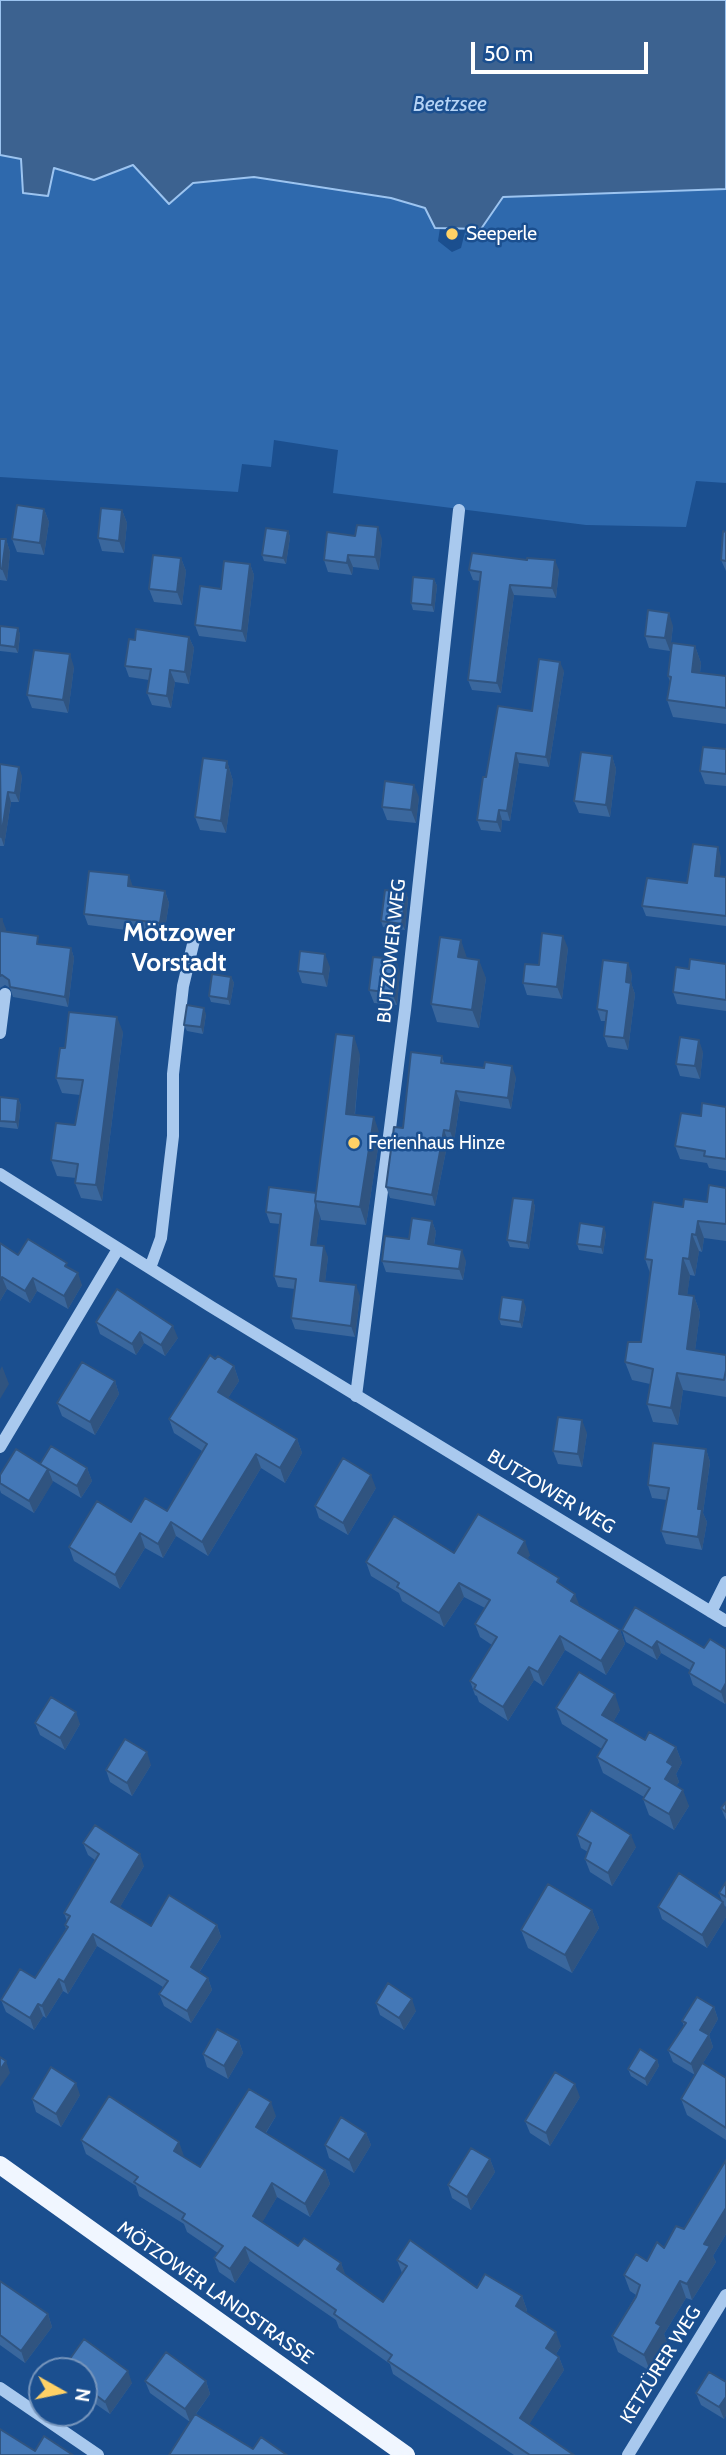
<!DOCTYPE html>
<html>
<head>
<meta charset="utf-8">
<style>
  body { margin:0 }
  #map { position:relative; width:726px; height:2455px; overflow:hidden; background:#1b4f8f; font-family:Cabin,sans-serif }
  canvas { display:block }
  .north { position:absolute; left:28px; top:2357px; width:70px; height:70px; box-sizing:border-box; background:#1b4f8f; border:2px solid #7695bc; border-radius:50%; rotate:99deg; font-size:19px; font-weight:700; line-height:28px; text-align:center; color:#fff }
  .north::after { content:''; display:block; margin:auto; width:24px; height:32px; background:#ffd166; clip-path:polygon(50% 0,100% 100%,50% 72%,0 100%) }
  .scale { position:absolute; left:471px; top:42px; width:177px; height:32px; box-sizing:border-box; border:4px solid #fff; border-top:0; padding-left:9px; font-size:21px; line-height:24px; white-space:nowrap; color:#fff; -webkit-text-stroke:5px #1b4f8f; paint-order:stroke }
</style>
</head>
<body>
<div id="map">
<canvas width="726" height="2455"></canvas>
<div class="north">N</div>
<div class="scale">50 m</div>
</div>
<script>
const context = document.querySelector('canvas').getContext('2d');
context.lineJoin = 'round';
function paint(path, color) { context.fillStyle = color; context.fill(path, 'evenodd'); }
const shape = rows => new Path2D(rows.map(r => 'M' + r).join(''));
function strokePath(path, color, width, dash) { context.strokeStyle = color; context.lineWidth = width; context.lineCap = dash ? 'butt' : 'round'; context.setLineDash(dash || []); context.stroke(path); }
function label(font, color, halo, rows, align = 'center') {
  context.font = font + ' Cabin,sans-serif'; context.lineWidth = 5; context.setLineDash([]); context.textBaseline = 'middle'; context.strokeStyle = halo; context.fillStyle = color; for (const [text, x, y, turn = 0] of rows) {
    context.save(); context.translate(x, y); context.rotate((+turn || 0) * Math.PI / 180); context.textAlign = isNaN(turn) ? turn : align; if (halo) context.strokeText(text, 0, 0); context.fillText(text, 0, 0); context.restore();
  }
}
const green = shape([
  [0,155,21,159,23,193,48,196,53,168,94,180,133,165,193,183,254,177,391,198,425,208,435,227,440,228,438,241,452,252,461,248,466,228,481,229,503,197,726,189,726,483,696,481,686,527,586,525,333,493,338,450,274,440,271,467,242,464,238,492,0,477]
]);
const water = shape([
  [0,0,726,0,726,189,503,197,481,229,435,228,425,208,391,198,254,177,193,183,169,204,133,165,94,180,54,168,48,196,23,193,21,159,0,155,0,0]
]);
const minor = shape([
  [0,1033,5,994],
  [0,1174,210,1306,726,1621],
  [150,1268,161,1238,173,1136,173,1074,183,986,195,936],
  [356,1396,405,1010,459,510],
  [0,1447,118,1249],
  [711,1612,726,1582],
  [0,2388,98,2455],
  [628,2455,726,2295]
]);
const major = shape([
  [0,2165,406,2455]
]);
const wall = shape([
  [44,509,49,522,44,555,17,552,12,539],
  [122,510,127,523,124,553,102,551,98,538],
  [288,531,290,537,286,564,264,561,262,555],
  [726,532,726,571,721,560],
  [0,539,6,539,10,552,7,581,0,580],
  [382,539,379,570,353,567,352,575,328,572,324,560],
  [181,558,186,571,182,605,154,602,149,589],
  [250,564,254,575,246,642,199,636,195,625],
  [469,570,559,570,556,598,514,595,501,693,472,690,468,680,480,581,473,580],
  [434,579,437,586,434,612,413,610,411,603],
  [0,626,18,628,20,635,18,653,0,651],
  [673,626,670,651,649,648,645,636],
  [189,637,194,648,189,684,175,682,171,708,152,705,147,693,149,680,129,677,125,666,135,640],
  [695,646,701,663,700,673,726,676,726,724,673,717,667,700,670,682,668,676],
  [74,667,68,713,32,708,27,695],
  [564,671,549,767,519,763,510,821,502,820,501,832,481,830,477,820,486,777,532,711],
  [726,749,726,786,705,784,700,771],
  [612,756,616,769,610,817,579,813,574,801],
  [227,761,233,781,226,833,200,830,195,817],
  [0,764,22,776,19,802,11,802,4,846,0,846],
  [419,797,416,823,387,820,382,807],
  [721,857,719,877,726,877,726,926,646,916,642,906,687,883],
  [133,887,165,891,169,903,164,935,88,925,84,914],
  [406,893,408,899,405,930,383,927,381,921],
  [0,919,2,919,5,932,41,945,71,948,74,958,68,1007,13,997,10,988,5,985,0,988],
  [568,948,562,999,527,995,523,983],
  [467,958,486,978,479,1028,437,1022,431,1004],
  [726,964,726,1011,677,1004,673,992,689,969],
  [330,967,327,987,302,983,298,971],
  [400,972,397,1005,374,1003,369,990],
  [632,974,631,983,635,994,628,1050,608,1047,604,1036,606,1021,601,1021,597,1009],
  [231,977,234,983,230,1005,211,1002,209,996],
  [206,1014,203,1034,187,1031,184,1025],
  [123,1032,102,1201,81,1198,75,1183,76,1178,57,1176,51,1160,75,1125,80,1095,62,1093,56,1078,65,1048],
  [703,1052,700,1079,680,1076,676,1064],
  [360,1055,355,1115,380,1135,366,1225,321,1220,320,1216,316,1245,328,1257,325,1281,360,1296,355,1337,295,1329,291,1318,295,1289,278,1287,274,1276,280,1224,270,1223,266,1212,316,1193],
  [442,1056,444,1063,516,1077,511,1109,460,1101,454,1142,448,1141,435,1206,390,1198,386,1187,403,1128],
  [0,1097,18,1099,21,1105,18,1129,0,1127],
  [726,1107,726,1171,709,1168,707,1163,680,1159,675,1146,701,1116],
  [726,1188,726,1241,704,1238,702,1252,699,1251,695,1276,690,1275,687,1295,694,1296,700,1313,695,1350,726,1355,726,1397,683,1390,678,1425,653,1422,647,1404,650,1384,632,1380,625,1362,641,1342,650,1273,645,1259,683,1207,707,1202],
  [533,1200,535,1207,529,1249,510,1247,507,1240],
  [432,1221,436,1232,434,1245,466,1261,463,1280,386,1272,382,1261],
  [606,1233,603,1254,579,1250,577,1244],
  [0,1243,18,1255,69,1268,82,1285,68,1309,37,1291,30,1303,7,1289,0,1301],
  [526,1307,522,1328,501,1325,499,1319],
  [96,1322,178,1338,165,1356,144,1343,136,1355,100,1334],
  [215,1359,234,1366,239,1381,228,1398,297,1439,302,1453,285,1483,261,1468,208,1556,176,1536,163,1558,145,1548,120,1589,74,1561,69,1547,131,1522,167,1511,202,1451,174,1433,169,1419],
  [115,1381,119,1394,95,1435,62,1416,57,1403],
  [587,1433,582,1467,558,1464,553,1451],
  [706,1449,710,1462,703,1513,707,1522,702,1550,666,1544,661,1531,667,1500,652,1498,648,1485],
  [40,1464,87,1468,92,1481,81,1498,53,1481,34,1513,1,1493,0,1490,0,1475],
  [376,1488,348,1535,319,1518,315,1506],
  [530,1555,527,1558,562,1585,580,1607,620,1630,625,1644,606,1675,565,1650,543,1686,534,1680,508,1721,479,1702,477,1696,475,1695,470,1681,492,1645,480,1637,475,1624,485,1608,464,1597,444,1627,402,1601,399,1593,371,1576,366,1562],
  [622,1630,704,1648,726,1649,726,1702,725,1704,693,1685,689,1673,690,1670,661,1653,657,1660,626,1642],
  [556,1708,620,1710,613,1722,645,1740,676,1747,682,1763,676,1774,679,1782,676,1786,689,1806,674,1830,649,1815,643,1799,644,1797,603,1773,597,1757,602,1749,562,1724],
  [35,1723,80,1724,65,1750,40,1735],
  [151,1765,132,1796,110,1782,106,1770],
  [726,1802,726,1820,721,1808],
  [577,1835,636,1847,612,1886,590,1872,585,1859,588,1852,581,1848],
  [83,1843,144,1866,120,1907,151,1926,217,1925,221,1937,199,1973,208,1978,212,1990,191,2023,164,2006,159,1994,163,1987,97,1946,68,1994,63,1991,46,2018,43,2016,34,2030,6,2012,1,2000,35,1978,66,1929,65,1925,67,1921,64,1913,95,1860,88,1855],
  [726,1882,726,1907,725,1906,726,1917,707,1948,662,1919,658,1907,722,1901,719,1893],
  [592,1910,599,1928,572,1973,528,1948,521,1930],
  [376,2003,416,2011,404,2030,380,2015],
  [714,2007,718,2019,709,2035,713,2047,703,2063,726,2078,726,2140,687,2115,681,2099,695,2075,673,2062,668,2050,684,2026,682,2021],
  [239,2041,243,2053,228,2079,207,2067,203,2054],
  [657,2060,659,2066,647,2086,631,2076,628,2069],
  [80,2095,61,2127,36,2112,32,2099],
  [580,2097,550,2146,530,2133,525,2121],
  [276,2116,266,2133,325,2170,330,2184,310,2217,277,2197,262,2222,298,2246,341,2263,345,2275,383,2302,402,2273,397,2260,477,2288,522,2296,527,2310,526,2312,561,2346,556,2354,559,2357,564,2370,529,2424,574,2455,514,2455,393,2374,390,2364,339,2328,336,2320,250,2261,235,2283,219,2272,214,2258,218,2253,187,2232,184,2224,139,2196,136,2186,86,2154,81,2140,184,2156,184,2157,200,2167],
  [366,2133,371,2145,354,2173,329,2158,325,2145],
  [490,2159,495,2172,471,2210,452,2198,448,2185],
  [726,2160,726,2234,713,2256,716,2262,692,2300,686,2298,664,2334,667,2342,650,2371,618,2352,612,2336,636,2295,630,2291,624,2275,647,2261,664,2248,684,2229],
  [0,2281,48,2314,52,2327,25,2363,0,2345],
  [84,2371,132,2383,110,2414,84,2396],
  [145,2381,206,2381,210,2394,196,2414,253,2449,287,2455,169,2455,190,2422,150,2393],
  [726,2382,726,2415,724,2419,701,2405,696,2393]
]);
const shadedWall = shape([
  [44,509,49,522,44,555,40,543],
  [122,510,127,523,124,553,119,541],
  [378,527,382,539,379,570,375,557],
  [288,531,290,537,286,564,283,558],
  [6,539,10,552,7,581,2,569],
  [348,555,353,567,352,575,347,563],
  [181,558,186,571,182,605,177,592],
  [555,560,559,570,556,598,552,588],
  [250,564,254,575,246,642,242,631],
  [434,579,437,586,434,612,432,605],
  [510,585,514,595,501,693,497,683],
  [669,613,673,626,670,651,665,638],
  [18,628,20,635,18,653,15,647],
  [189,637,194,648,189,684,185,672],
  [695,646,701,663,698,688,692,672],
  [70,654,74,667,68,713,63,700],
  [560,662,564,671,549,767,546,757],
  [170,670,175,682,171,708,167,696],
  [516,753,519,763,510,821,507,811],
  [612,756,616,769,610,817,606,805],
  [227,761,233,781,226,833,221,821],
  [19,767,22,776,19,802,15,793],
  [414,785,419,797,416,823,411,810],
  [8,792,11,802,4,846,1,837],
  [499,810,502,820,501,832,497,822],
  [718,847,721,857,719,886,715,876],
  [129,875,133,887,128,886],
  [165,891,169,903,164,935,160,923],
  [406,893,408,899,405,930,402,924],
  [2,919,6,929,4,941,1,931],
  [563,936,568,948,562,999,557,987],
  [461,940,467,958,465,975,458,957],
  [71,948,74,958,68,1007,65,997],
  [325,954,330,967,327,987,323,974],
  [396,959,400,972,397,1005,392,993],
  [479,960,486,978,479,1028,472,1010],
  [628,963,632,974,631,983,635,994,628,1050,624,1038,626,982],
  [231,977,234,983,230,1005,228,999],
  [204,1008,206,1014,203,1034,201,1027],
  [117,1017,123,1032,102,1201,96,1185],
  [354,1036,360,1055,353,1132,346,1114],
  [699,1040,703,1052,700,1079,695,1066],
  [512,1066,516,1077,511,1109,508,1098],
  [456,1091,460,1101,454,1142,450,1131],
  [18,1099,21,1105,18,1129,16,1122],
  [374,1117,380,1135,366,1225,360,1207],
  [444,1130,448,1141,435,1206,432,1195],
  [533,1200,535,1207,529,1249,527,1243],
  [316,1205,320,1216,315,1256,311,1245],
  [432,1221,436,1232,432,1255,428,1244],
  [698,1221,704,1238,702,1252,696,1235],
  [604,1227,606,1233,603,1254,601,1247],
  [692,1234,699,1251,695,1276,689,1259],
  [324,1246,328,1257,324,1291,320,1281],
  [462,1250,466,1261,463,1280,459,1269],
  [683,1258,690,1275,685,1311,679,1294],
  [78,1273,82,1285,68,1309,64,1296],
  [2,1277,7,1289,0,1301,0,1281],
  [33,1278,37,1291,30,1303,25,1291],
  [356,1285,360,1296,355,1337,351,1326],
  [694,1296,700,1313,693,1366,687,1349],
  [523,1300,526,1307,522,1328,520,1322],
  [173,1326,178,1338,165,1356,161,1345],
  [140,1332,144,1343,136,1355,132,1344],
  [2,1366,9,1384,0,1399,0,1370],
  [234,1366,239,1381,223,1406,218,1392],
  [677,1373,683,1390,678,1425,671,1408],
  [115,1381,119,1394,95,1435,90,1422],
  [582,1420,587,1433,582,1467,578,1454],
  [297,1439,302,1453,285,1483,280,1468],
  [706,1449,710,1462,703,1513,707,1522,702,1550,698,1537,698,1509],
  [256,1454,261,1468,208,1556,202,1542],
  [87,1468,92,1481,81,1498,77,1486],
  [48,1469,53,1482,34,1513,29,1501],
  [371,1475,376,1488,348,1535,343,1523],
  [171,1522,176,1536,163,1558,158,1544],
  [140,1533,145,1548,120,1589,115,1575],
  [525,1541,530,1555,523,1566,518,1553],
  [459,1583,464,1597,444,1627,439,1613],
  [575,1594,580,1607,571,1601],
  [620,1630,625,1644,606,1675,601,1661],
  [560,1636,565,1650,543,1686,538,1672],
  [657,1641,661,1653,657,1660,652,1648],
  [529,1667,534,1680,508,1721,503,1707],
  [726,1683,726,1702,725,1704,721,1692],
  [615,1694,620,1710,608,1731,602,1715],
  [76,1712,80,1724,65,1750,60,1738],
  [676,1747,682,1763,676,1774,679,1782,670,1795,665,1779,667,1762],
  [147,1752,151,1765,132,1796,127,1783],
  [683,1790,689,1806,674,1830,669,1814],
  [631,1835,636,1847,612,1886,608,1873],
  [140,1854,144,1866,116,1914,111,1902],
  [723,1902,726,1909,726,1917,707,1948,702,1935],
  [592,1910,599,1928,572,1973,565,1955],
  [217,1925,221,1937,195,1979,191,1967],
  [93,1934,97,1946,68,1994,64,1982],
  [208,1978,212,1990,191,2023,187,2011],
  [59,1979,63,1991,46,2018,42,2006],
  [412,1999,416,2011,404,2030,399,2018],
  [38,2004,43,2016,34,2030,30,2018],
  [714,2007,718,2019,709,2035,713,2047,695,2076,691,2064,700,2030],
  [239,2041,243,2053,228,2079,224,2066],
  [657,2060,659,2066,647,2086,645,2079],
  [6,2061,10,2073,0,2087,0,2070],
  [76,2083,80,2095,61,2127,56,2114],
  [575,2084,580,2097,550,2146,546,2133],
  [271,2102,276,2116,261,2140,256,2127],
  [366,2133,371,2145,354,2173,349,2160],
  [179,2142,184,2156,179,2165,174,2151],
  [490,2159,495,2172,471,2210,467,2197],
  [325,2170,330,2184,310,2217,305,2204],
  [272,2183,277,2197,258,2230,253,2216],
  [726,2208,726,2234,713,2256,716,2262,692,2300,687,2284,704,2244],
  [245,2247,250,2261,235,2283,230,2269],
  [341,2263,346,2276,337,2269],
  [680,2281,686,2298,664,2334,667,2342,650,2371,644,2355,656,2323],
  [522,2296,527,2310,521,2320,516,2306],
  [48,2314,52,2327,25,2363,21,2351],
  [556,2332,561,2346,551,2362,546,2348],
  [559,2357,564,2370,525,2431,520,2418],
  [128,2371,132,2383,110,2414,105,2402],
  [206,2381,210,2394,190,2422,185,2409],
  [726,2397,726,2415,724,2419,719,2407]
]);
const building = shape([
  [17,505,44,509,40,543,12,539,17,505],
  [101,508,122,510,119,541,98,538,101,508],
  [357,525,378,527,375,557,348,555,347,563,324,560,327,532,355,536,357,525],
  [266,528,288,531,283,558,262,555,266,528],
  [723,531,726,532,726,561,721,560,723,531],
  [0,539,6,539,2,569,0,568,0,539],
  [472,553,527,560,527,558,555,560,552,588,510,585,497,683,468,680,481,572,469,570,472,553],
  [153,555,181,558,177,592,149,589,153,555],
  [224,561,250,564,242,631,195,625,200,586,221,589,224,561],
  [413,577,434,579,432,605,411,603,413,577],
  [648,610,669,613,665,638,645,636,648,610],
  [0,626,18,628,15,647,0,645,0,626],
  [136,629,189,637,185,672,170,670,167,696,147,693,151,669,125,666,129,639,135,640,136,629],
  [672,643,695,646,692,672,726,676,726,708,667,700,671,677,668,676,672,643],
  [34,650,70,654,63,700,27,695,34,650],
  [539,659,560,662,546,757,516,753,507,811,499,810,497,822,477,820,483,777,486,777,498,706,532,711,539,659],
  [703,747,726,749,726,774,700,771,703,747],
  [581,752,612,756,606,805,574,801,581,752],
  [203,758,227,761,226,768,228,768,221,821,195,817,203,758],
  [0,764,19,767,15,793,8,792,1,837,0,764],
  [385,781,414,785,411,810,382,807,385,781],
  [693,844,718,847,715,876,726,877,726,916,642,906,647,878,687,883,693,844],
  [89,871,129,875,128,886,165,891,160,923,84,914,89,871],
  [385,890,406,893,402,924,381,921,385,890],
  [0,919,2,919,1,931,38,936,37,944,71,948,65,997,10,987,9,980,2,975,0,976,0,919],
  [542,933,563,936,557,987,523,983,525,964,539,965,542,933],
  [440,937,461,940,458,957,479,960,472,1010,431,1004,440,937],
  [300,951,325,954,323,974,298,971,300,951],
  [373,957,396,959,392,993,369,990,373,957],
  [690,959,726,964,726,1000,673,992,676,967,689,969,690,959],
  [603,960,628,963,626,982,631,983,624,1038,604,1036,607,1011,597,1009,603,960],
  [212,974,231,977,228,999,209,996,212,974],
  [187,1005,204,1008,201,1027,184,1025,187,1005],
  [69,1012,117,1017,96,1185,75,1183,78,1164,51,1160,56,1123,75,1125,83,1080,56,1078,60,1048,65,1048,69,1012],
  [336,1034,354,1036,346,1114,374,1117,360,1207,315,1201,336,1034],
  [680,1037,699,1040,695,1066,676,1064,680,1037],
  [411,1052,442,1056,441,1063,484,1068,485,1062,512,1066,508,1098,456,1091,450,1131,444,1130,432,1195,386,1187,394,1127,403,1128,411,1052],
  [0,1097,18,1099,16,1122,0,1121,0,1097],
  [702,1103,726,1107,726,1159,704,1156,705,1151,675,1146,681,1113,701,1116,702,1103],
  [709,1185,726,1188,726,1224,698,1221,696,1235,692,1234,689,1259,683,1258,679,1294,694,1296,687,1349,726,1355,726,1370,724,1380,677,1373,671,1408,647,1404,653,1369,625,1362,628,1342,641,1342,652,1260,645,1259,653,1202,683,1207,684,1199,707,1202,709,1185],
  [269,1187,316,1193,315,1201,316,1205,311,1245,324,1246,320,1281,356,1285,351,1326,291,1318,296,1279,274,1276,281,1214,266,1212,269,1187],
  [513,1198,533,1200,527,1243,507,1240,513,1198],
  [412,1218,432,1221,428,1244,462,1250,459,1269,382,1261,385,1236,409,1239,412,1218],
  [580,1223,604,1227,601,1247,577,1244,580,1223],
  [28,1239,67,1263,65,1266,78,1273,64,1296,33,1278,25,1291,2,1277,0,1281,0,1243,18,1255,28,1239],
  [117,1289,173,1326,161,1345,140,1332,132,1344,96,1322,117,1289],
  [502,1297,523,1300,520,1322,499,1319,502,1297],
  [210,1355,215,1359,218,1356,234,1366,218,1392,297,1439,280,1468,256,1454,202,1542,171,1522,158,1544,140,1533,115,1575,69,1547,97,1501,131,1522,145,1498,167,1511,207,1444,169,1419,210,1355],
  [82,1362,115,1381,90,1422,57,1403,82,1362],
  [558,1417,582,1420,578,1454,553,1451,558,1417],
  [653,1443,706,1449,698,1509,702,1509,698,1537,661,1531,669,1488,648,1485,653,1443],
  [51,1446,87,1468,77,1486,40,1464,51,1446],
  [16,1449,48,1469,29,1501,0,1483,0,1475,16,1449],
  [343,1458,371,1475,343,1523,315,1506,343,1458],
  [478,1514,525,1541,518,1553,559,1578,557,1582,575,1594,571,1601,620,1630,601,1661,560,1636,538,1672,529,1667,503,1707,474,1689,476,1685,470,1681,497,1637,475,1624,490,1600,459,1583,439,1613,397,1587,399,1583,366,1562,394,1516,454,1553,478,1514],
  [635,1607,704,1648,710,1639,726,1649,726,1683,721,1692,689,1673,694,1663,657,1641,652,1648,622,1630,635,1607],
  [579,1672,615,1694,602,1715,645,1740,649,1732,676,1747,667,1762,673,1766,665,1779,683,1790,669,1814,643,1799,650,1788,597,1757,607,1740,556,1708,579,1672],
  [51,1697,76,1712,60,1738,35,1723,51,1697],
  [125,1739,147,1752,127,1783,106,1770,125,1739],
  [726,1802,726,1812,721,1808,726,1802],
  [591,1810,631,1835,608,1873,585,1859,591,1843,577,1835,591,1810],
  [95,1825,140,1854,111,1902,151,1926,169,1895,217,1925,191,1967,208,1978,187,2011,159,1994,168,1981,93,1934,64,1982,59,1979,42,2006,38,2004,30,2018,1,2000,20,1969,35,1978,68,1927,65,1925,70,1916,64,1913,99,1854,83,1843,95,1825],
  [679,1873,723,1902,702,1935,658,1907,679,1873],
  [726,1882,726,1897,719,1893,726,1882],
  [548,1884,592,1910,565,1955,521,1930,548,1884],
  [388,1983,412,1999,399,2018,376,2003,388,1983],
  [697,1997,714,2007,700,2030,709,2035,691,2064,668,2050,686,2023,682,2021,697,1997],
  [217,2029,239,2041,224,2066,203,2054,217,2029],
  [640,2049,657,2060,645,2079,628,2069,640,2049],
  [0,2057,6,2061,0,2070,0,2057],
  [702,2063,726,2078,726,2128,681,2099,702,2063],
  [51,2067,76,2083,56,2114,32,2099,51,2067],
  [555,2072,575,2084,546,2133,525,2121,555,2072],
  [249,2089,271,2102,256,2127,325,2170,305,2204,272,2183,253,2216,298,2246,304,2238,341,2263,337,2269,383,2302,407,2266,397,2260,410,2240,477,2288,485,2274,522,2296,516,2306,556,2332,546,2348,559,2357,520,2418,574,2455,530,2455,388,2361,392,2355,334,2314,336,2310,245,2247,230,2269,214,2258,223,2246,182,2219,185,2214,134,2182,138,2177,81,2140,109,2096,179,2142,174,2151,200,2167,249,2089],
  [341,2117,366,2133,349,2160,325,2145,341,2117],
  [471,2148,490,2159,467,2197,448,2185,471,2148],
  [726,2160,726,2208,704,2244,710,2246,687,2284,680,2281,656,2323,661,2326,644,2355,612,2336,636,2297,640,2285,624,2275,636,2254,647,2261,657,2242,664,2248,676,2226,684,2229,726,2160],
  [0,2281,48,2314,21,2351,0,2335,0,2281],
  [84,2339,128,2371,105,2402,84,2386,84,2371,62,2370,84,2339],
  [166,2352,206,2381,185,2409,145,2381,166,2352],
  [709,2372,726,2382,726,2397,719,2407,696,2393,709,2372],
  [195,2414,253,2449,261,2437,287,2455,169,2455,195,2414],
  [0,2429,35,2451,44,2436,73,2455,0,2455,0,2429]
]);
const markers = [
  [452,234,7,"#ffd166"],
  [354,1143,7,"#ffd166"]
];
const poiNames = [
  ["Seeperle",466,234],
  ["Ferienhaus Hinze",368,1143]
];
const streetNames = [
  ["BUTZOWER WEG",392,951,-84],
  ["BUTZOWER WEG",551,1492,31],
  ["MÖTZOWER LANDSTRASSE",215,2293,35],
  ["KETZÜRER WEG",661,2365,-58]
];
const waterNames = [
  ["Beetzsee",450,105]
];
const districtNames = [
  ["Mötzower",179,933],
  ["Vorstadt",179,963]
];
paint(green, '#2e69ad');
paint(water, '#3c6290');
strokePath(water, '#9cc4f0', 2);
strokePath(minor, '#a9c9ee', 12);
strokePath(major, '#f0f6ff', 18);
paint(wall, '#3a679d');
paint(shadedWall, '#305480');
paint(building, '#4478b7');
strokePath(building, '#305480', 2);
for (const [x, y, r, color] of markers) { const dot = new Path2D(); dot.arc(x, y, r, 0, 2 * Math.PI); context.fillStyle = color; context.fill(dot); strokePath(dot, '#1b4f8f', 2.5); }
label('19px', '#fff', '#1b4f8f', poiNames, 'left');
label('19px', '#fff', '#1b4f8f', streetNames);
label('italic 21px', '#b5d3f5', '#1b4f8f', waterNames);
label('bold 26px', '#fff', '#1b4f8f', districtNames);
</script>
</body>
</html>
